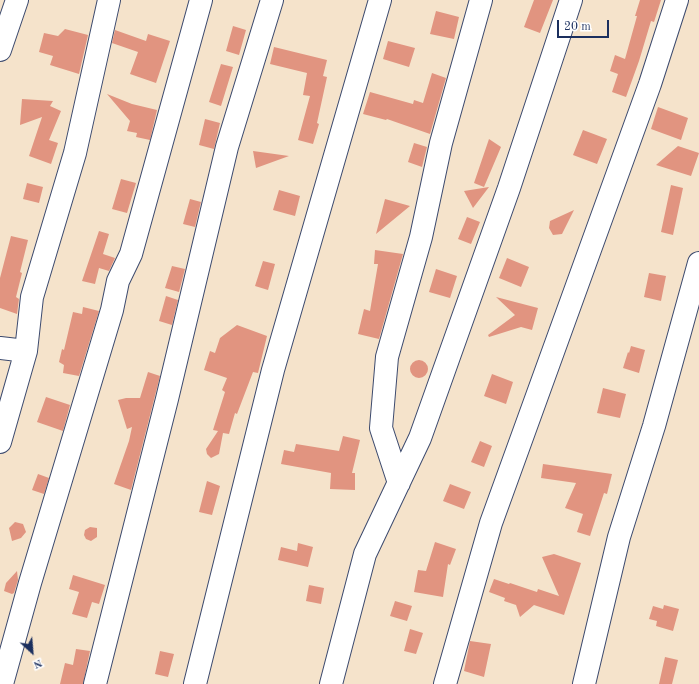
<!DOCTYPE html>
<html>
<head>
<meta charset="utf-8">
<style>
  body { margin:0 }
  #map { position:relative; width:699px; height:684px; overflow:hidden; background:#f5e3cb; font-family:"Old Standard TT",serif }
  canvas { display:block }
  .north { position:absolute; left:12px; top:632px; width:40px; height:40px; -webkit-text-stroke:3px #fff; paint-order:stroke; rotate:154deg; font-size:11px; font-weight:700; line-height:16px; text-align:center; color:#1b2f5e }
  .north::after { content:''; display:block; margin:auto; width:14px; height:18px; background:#1b2f5e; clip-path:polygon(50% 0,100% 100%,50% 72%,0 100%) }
  .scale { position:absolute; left:557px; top:20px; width:52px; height:18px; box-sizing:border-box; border:2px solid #1b2f5e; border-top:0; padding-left:5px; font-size:12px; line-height:14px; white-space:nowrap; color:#1b2f5e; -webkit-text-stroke:3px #fff; paint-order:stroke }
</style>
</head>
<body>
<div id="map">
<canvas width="699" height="684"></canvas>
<div class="north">N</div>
<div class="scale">20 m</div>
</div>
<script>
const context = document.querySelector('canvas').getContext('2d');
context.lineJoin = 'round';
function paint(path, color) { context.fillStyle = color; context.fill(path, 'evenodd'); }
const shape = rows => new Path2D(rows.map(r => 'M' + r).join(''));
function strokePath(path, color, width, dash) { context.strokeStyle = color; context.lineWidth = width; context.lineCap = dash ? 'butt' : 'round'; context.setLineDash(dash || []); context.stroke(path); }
const building = shape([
  [534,0,553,0,540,33,524,27],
  [640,0,661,0,654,22,651,21,639,61,626,97,612,92,618,74,610,71,615,55,625,59,637,16,635,16],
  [436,11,459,17,454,39,430,34],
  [233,26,246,30,239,55,226,51],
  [65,29,88,35,79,74,50,65,53,56,39,52,44,33,58,36],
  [115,30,146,41,148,34,170,41,156,83,130,74,138,52,112,43],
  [388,41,415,48,409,67,383,59],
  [274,47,327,60,323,76,327,77,317,123,319,124,313,144,298,140,310,96,303,95,307,73,270,64],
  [221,64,233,67,221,106,209,102],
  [432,73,446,78,430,134,387,119,386,120,363,114,370,92,413,104,414,100,423,103],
  [107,94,132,104,157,110,150,140,136,137,137,133,127,131,130,121],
  [22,99,53,101,50,106,61,111,49,140,58,143,51,164,29,156,42,117,20,125],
  [658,107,688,118,681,140,651,129],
  [205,119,220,123,214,149,199,145],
  [583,130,607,139,597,164,573,155],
  [489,139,501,147,484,187,474,183],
  [414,143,427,147,422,167,408,162],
  [678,146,699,153,691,176,656,165],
  [253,151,289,156,256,168],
  [121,179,136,183,127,213,112,209],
  [27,183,43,187,39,203,23,199],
  [671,185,683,188,673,235,661,232],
  [489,187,473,208,464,191],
  [279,190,300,196,295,216,273,210],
  [190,199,201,202,195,227,183,224],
  [385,199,410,206,376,234],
  [574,210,562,234,553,235,549,228,550,221],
  [467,217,480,222,471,244,458,239],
  [99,231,109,234,103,254,115,258,109,271,99,268,95,284,82,281],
  [11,236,28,240,20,272,22,273,16,297,19,299,17,314,0,308,0,278],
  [375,250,403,254,379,339,358,334,364,309,370,311,378,264,374,264],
  [507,258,529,267,521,287,499,278],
  [263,261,275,264,268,290,255,286],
  [172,266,185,269,179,292,165,288],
  [436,269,457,276,450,298,429,292],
  [649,273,666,276,661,301,644,297],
  [166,296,178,300,172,325,159,321],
  [496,297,538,308,532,330,521,327,489,337,488,335,515,315],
  [83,307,99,311,79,376,63,373,64,365,59,362,62,349,64,350,73,312,82,314],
  [237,325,267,336,258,373,253,372,237,414,235,413,229,434,223,433,219,454,211,458,207,454,206,449,218,431,213,430,225,392,222,390,227,378,204,370,210,351,215,353,220,338],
  [631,346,645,350,639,373,623,368,628,352,629,353],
  '410 369a9 9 0 1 1 18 0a9 9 0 1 1-18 0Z',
  [148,372,160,376,131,490,114,484,129,441,132,427,127,429,118,400,126,398,140,398],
  [492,374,513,382,506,404,484,396],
  [603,388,626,394,620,418,597,413],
  [46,397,70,405,63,431,37,422],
  [343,436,360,440,352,473,355,473,355,490,330,489,331,473,281,464,284,450,294,452,296,444,339,451],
  [480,441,492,446,484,467,471,462],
  [543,464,612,474,607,494,604,493,590,536,577,532,583,514,565,508,576,483,541,478],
  [38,474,49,478,44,494,32,490],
  [207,481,220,486,212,515,199,512],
  [450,484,471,492,464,509,443,501],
  [15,522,23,524,26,532,21,538,12,541,9,528],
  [90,527,97,528,97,537,91,541,86,539,84,535,85,530],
  [435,542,456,549,450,565,448,564,443,597,414,592,418,570,426,571],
  [298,543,313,547,308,567,278,560,281,547,297,551],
  [554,554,581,563,564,615,534,605,520,617,516,605,504,601,505,598,489,592,494,579,509,584,510,583,537,592,538,589,559,596,542,557],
  [17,571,18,580,14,593,12,594,4,591,6,583],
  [73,575,105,585,99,604,92,602,87,618,72,614,79,592,69,589],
  [309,585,324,588,321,604,306,601],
  [395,601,412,606,407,621,390,616],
  [664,605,679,609,673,631,656,626,657,621,649,619,653,606,663,609],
  [410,629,423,633,416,654,404,651],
  [470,641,491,644,484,677,464,671],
  [76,649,90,651,83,684,60,684,65,663,73,665],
  [160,651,174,654,168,677,155,674],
  [665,657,678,660,672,684,659,684]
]);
const minor = shape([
  [0,50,17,0],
  [0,348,26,351],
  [0,442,26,351,32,297,75,153,109,0],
  [399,483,381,428,387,357,421,237,441,143,481,0],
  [2,684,30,583,112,310,118,281,131,254,201,0],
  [95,684,167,399,227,147,272,0],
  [195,684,273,370,380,0],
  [331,684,365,554,420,438,509,188,571,0],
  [445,684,491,523,650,84,677,0],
  [584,684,619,537,654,426,699,263]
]);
paint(building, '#e19480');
strokePath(minor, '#3c4a6e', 24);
strokePath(minor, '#fff', 22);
</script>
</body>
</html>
